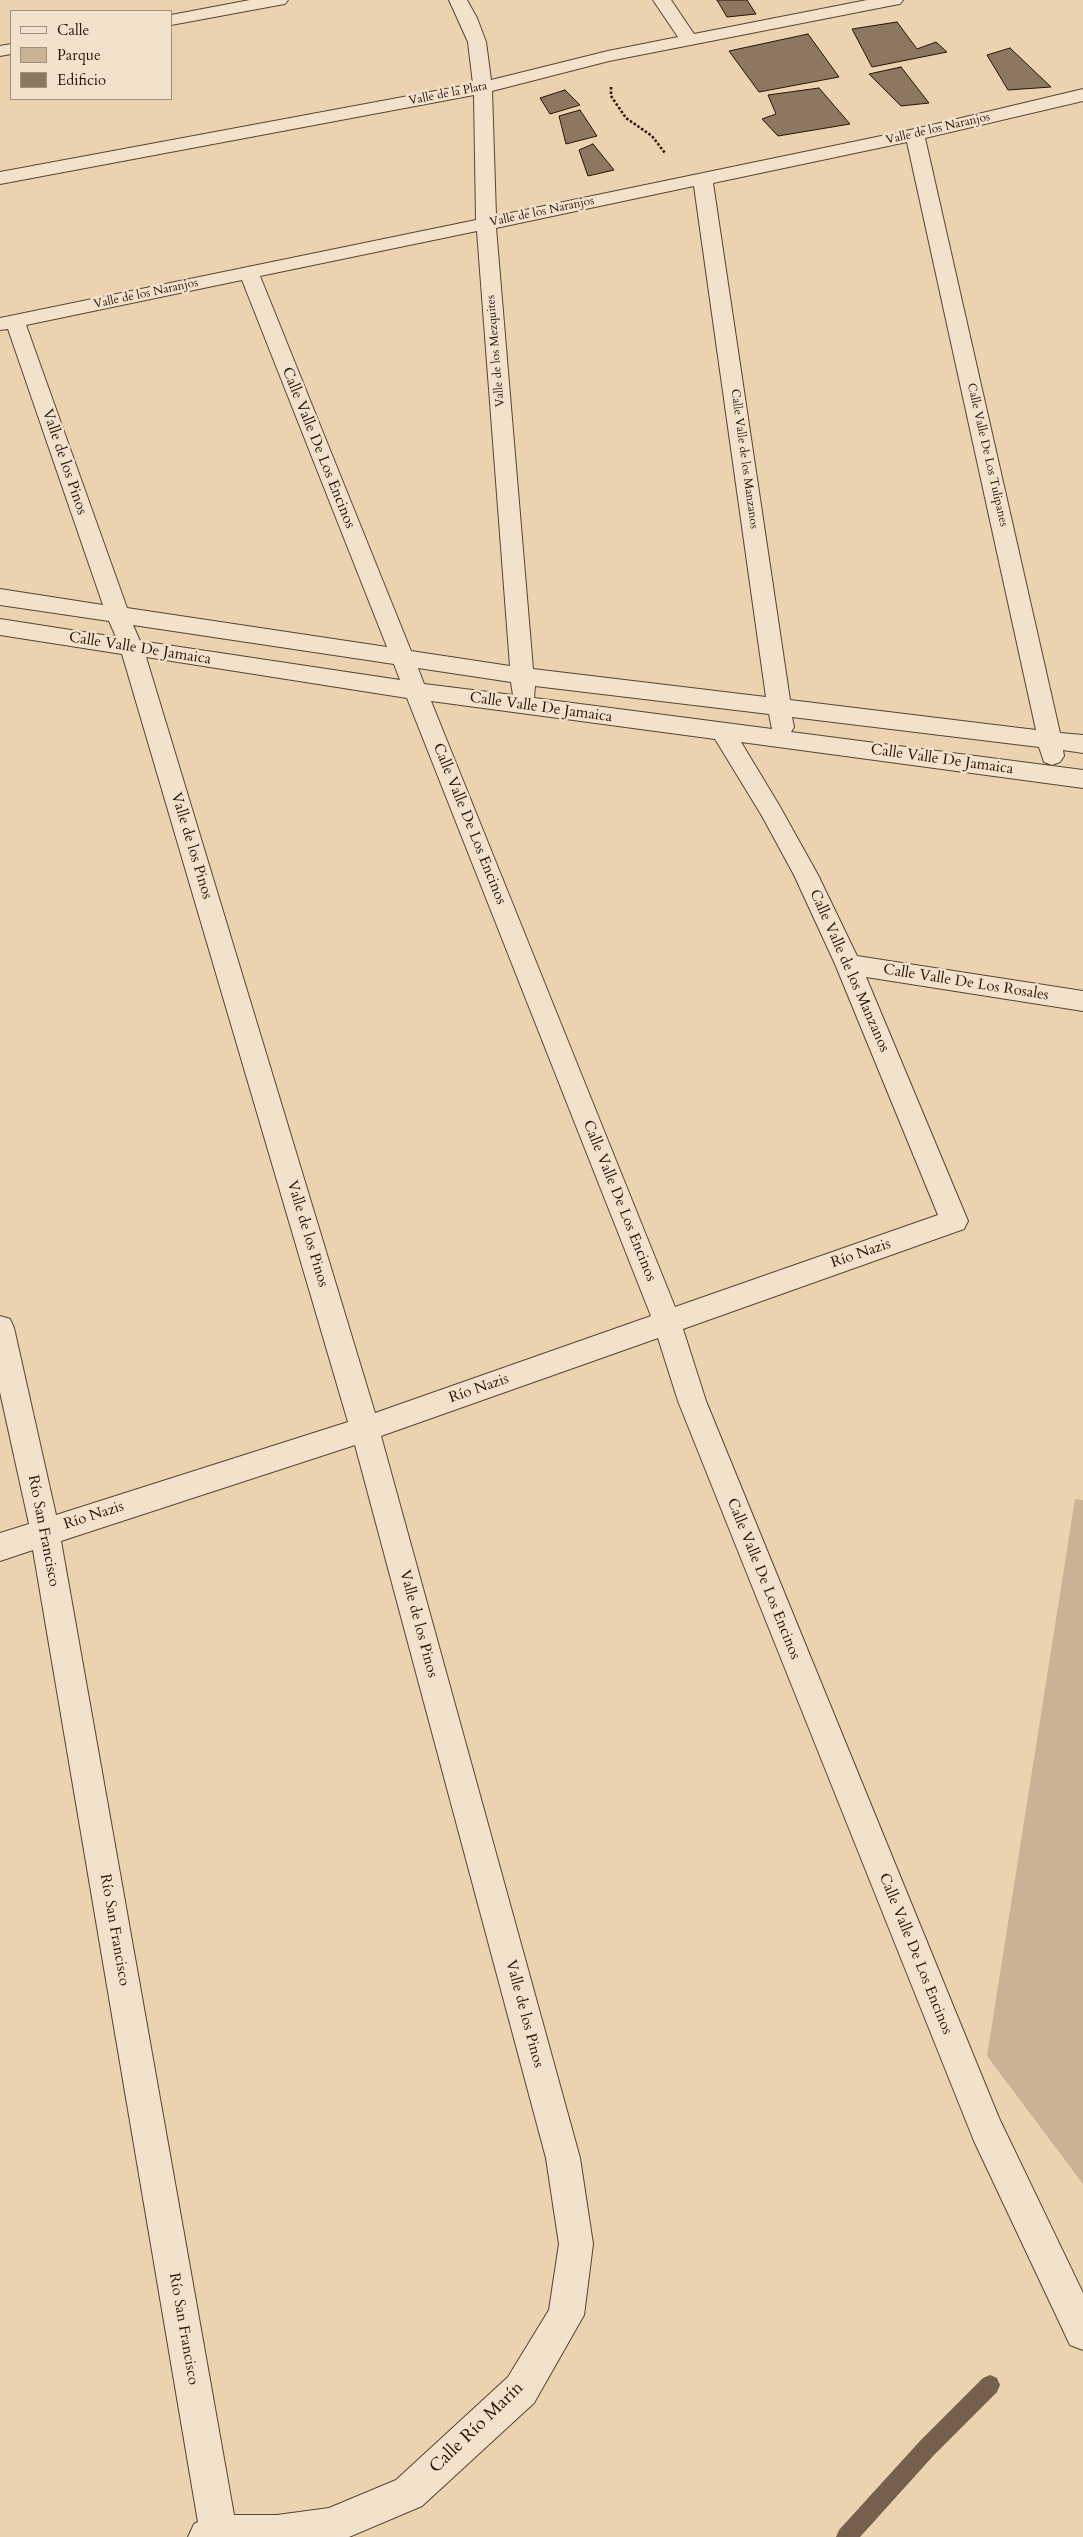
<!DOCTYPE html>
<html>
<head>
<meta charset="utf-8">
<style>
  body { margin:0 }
  #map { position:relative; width:1083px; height:2537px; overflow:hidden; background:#ebd3b0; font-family:Cardo,serif }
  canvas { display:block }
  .legend { position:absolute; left:10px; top:10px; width:162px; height:90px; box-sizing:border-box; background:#f2e2cc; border:1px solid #a0907e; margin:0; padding:6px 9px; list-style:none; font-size:15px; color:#25140a }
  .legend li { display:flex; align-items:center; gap:10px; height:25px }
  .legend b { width:25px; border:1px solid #a0907e }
</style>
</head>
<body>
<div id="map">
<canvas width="1083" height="2537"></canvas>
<ul class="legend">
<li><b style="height:6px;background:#f2e2cc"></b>Calle</li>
<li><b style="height:14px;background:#c9b394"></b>Parque</li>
<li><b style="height:14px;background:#8c7760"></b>Edificio</li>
</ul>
</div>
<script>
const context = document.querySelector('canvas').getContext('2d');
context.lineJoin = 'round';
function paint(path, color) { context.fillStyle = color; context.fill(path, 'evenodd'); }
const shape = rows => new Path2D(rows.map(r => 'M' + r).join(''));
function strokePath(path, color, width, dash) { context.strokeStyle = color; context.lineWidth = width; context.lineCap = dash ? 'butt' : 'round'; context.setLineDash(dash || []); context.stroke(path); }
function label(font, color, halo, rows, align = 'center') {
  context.font = font + ' Cardo,serif'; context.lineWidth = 5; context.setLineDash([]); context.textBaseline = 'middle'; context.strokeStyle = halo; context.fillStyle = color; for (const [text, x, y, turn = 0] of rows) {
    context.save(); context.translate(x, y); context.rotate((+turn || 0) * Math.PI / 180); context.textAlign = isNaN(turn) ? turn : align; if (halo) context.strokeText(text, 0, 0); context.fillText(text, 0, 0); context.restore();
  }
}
const green = shape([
  [1075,1499,1083,1500,1083,2184,987,2056]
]);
const stream = shape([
  [990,2375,997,2378,1000,2385,997,2392,934,2455,860,2537,836,2537,839,2530,920,2441,983,2378,990,2375]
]);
const building = shape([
  [717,0,747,0,756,14,727,17,717,0],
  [897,22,917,49,936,42,947,52,872,67,852,29,897,22],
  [808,34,839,77,759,92,729,51,808,34],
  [1010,48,1051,87,1008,90,987,55,1010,48],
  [901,67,929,103,901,106,869,74,901,67],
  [819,88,850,124,778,136,762,119,776,114,768,95,819,88],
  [565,90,580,105,550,114,540,98,565,90],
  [580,110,597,136,566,144,559,116,580,110],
  [593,144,614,170,588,176,579,150,593,144]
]);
const path = shape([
  [611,87,611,96,626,118,652,136,665,153]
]);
const minor = shape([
  [250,0,288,0,285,4,279,5,171,25,171,15,250,0],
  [449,0,467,0,477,18,486,42,491,80,608,51,678,37,653,0,671,0,694,34,867,0,903,0,900,4,894,5,609,61,492,91,496,216,915,129,1083,89,1083,101,925,138,1060,733,1083,735,1083,753,1063,750,1064,756,1060,762,1052,765,1044,762,1039,747,792,717,794,727,791,732,1083,770,1083,788,741,742,779,805,818,875,857,956,1083,991,1083,1011,866,977,968,1221,964,1229,683,1329,706,1401,999,2118,1083,2293,1083,2350,1070,2345,974,2141,678,1401,658,1338,381,1436,580,2158,593,2244,584,2315,534,2403,422,2506,349,2537,188,2537,194,2524,198,2522,33,1550,0,1561,0,1533,29,1524,0,1392,0,1316,10,1319,14,1328,56,1515,348,1422,122,654,0,635,0,619,116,637,109,621,0,605,0,589,103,605,8,329,0,330,0,318,476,220,474,95,0,184,0,172,473,84,468,42,449,0],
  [907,142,1036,730,790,700,713,183,907,142],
  [694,186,766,697,533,669,496,228,694,186],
  [477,231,510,666,411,651,260,276,477,231],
  [242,280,387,647,127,608,26,325,242,280],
  [133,625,394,664,400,680,140,641,133,625],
  [146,657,407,698,651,1316,375,1413,146,657],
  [418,668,511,682,513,695,424,684,418,668],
  [535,686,769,714,772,729,534,698,535,686],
  [431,701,715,739,762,816,794,875,835,964,938,1215,675,1307,431,701],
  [355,1445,546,2158,559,2244,549,2310,508,2377,396,2480,329,2508,277,2515,234,2515,61,1541,355,1445],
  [11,44,11,54,0,56,0,46,11,44]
]);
const farStreetnames = [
  ["Valle de la Plata",448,94,-11],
  ["Valle de los Naranjos",938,129,-13],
  ["Valle de los Naranjos",542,212,-12],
  ["Valle de los Naranjos",146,294,-12],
  ["Valle de los Mezquites",496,351,-95],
  ["Calle Valle De Los Tulipanes",987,455,77],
  ["Calle Valle de los Manzanos",744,459,82]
];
const streetNames = [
  ["Calle Valle De Los Encinos",318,448,68],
  ["Valle de los Pinos",64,462,71],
  ["Calle Valle De Jamaica",140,649,9],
  ["Calle Valle De Jamaica",541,708,8],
  ["Calle Valle De Jamaica",942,760,8],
  ["Calle Valle De Los Encinos",469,824,68],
  ["Valle de los Pinos",191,846,73],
  ["Calle Valle de los Manzanos",849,971,66],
  ["Calle Valle De Los Rosales",966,983,9],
  ["Calle Valle De Los Encinos",619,1201,68],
  ["Valle de los Pinos",307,1234,73],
  ["Río Nazis",861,1254,-19],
  ["Río Nazis",479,1389,-19],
  ["Río Nazis",94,1516,-18],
  ["Río San Francisco",43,1531,79],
  ["Calle Valle De Los Encinos",763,1579,68],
  ["Valle de los Pinos",418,1624,75],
  ["Río San Francisco",114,1930,80],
  ["Calle Valle De Los Encinos",915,1954,68],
  ["Valle de los Pinos",524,2014,75],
  ["Río San Francisco",183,2329,80]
];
const nearStreetnames = [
  ["Calle Río Marín",477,2428,-44]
];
paint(green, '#c9b394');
paint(stream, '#74604c');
paint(building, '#8c7760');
strokePath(building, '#25140a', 1);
strokePath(minor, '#564434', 2);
strokePath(path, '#25140a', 2.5, [2.5, 2]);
paint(minor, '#f2e2cc');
label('12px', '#25140a', '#f2e2cc', farStreetnames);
label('15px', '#25140a', '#f2e2cc', streetNames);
label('18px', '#25140a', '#f2e2cc', nearStreetnames);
</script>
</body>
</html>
